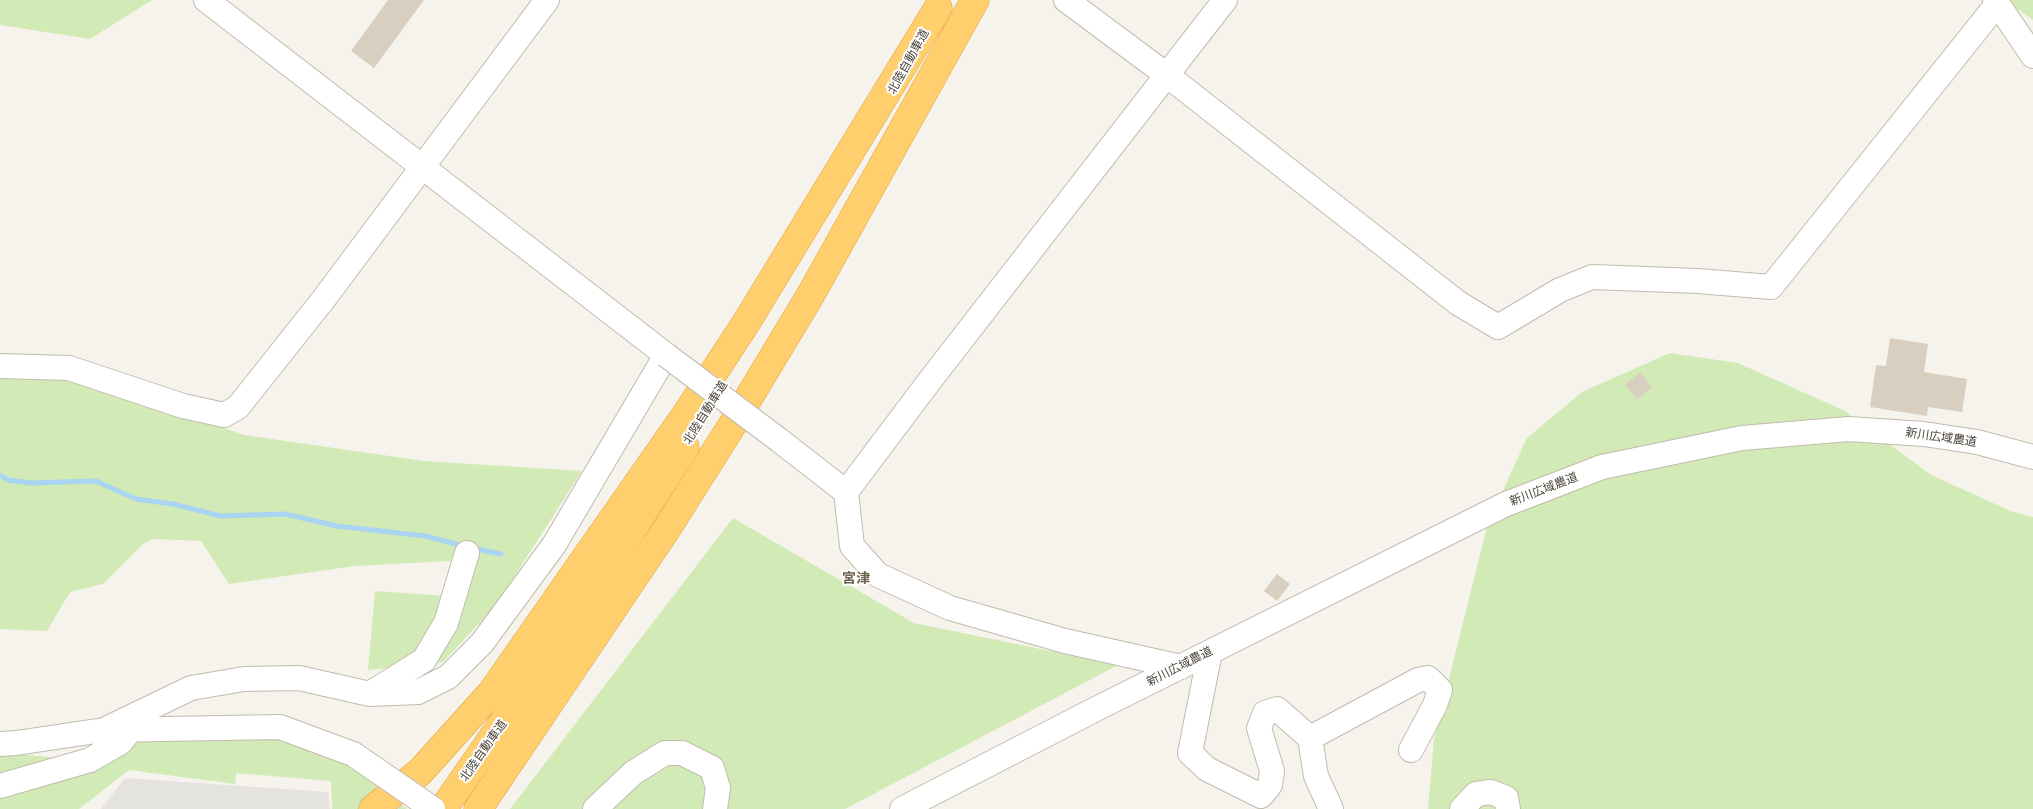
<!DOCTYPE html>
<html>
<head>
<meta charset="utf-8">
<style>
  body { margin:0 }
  canvas { display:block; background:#f6f3ec }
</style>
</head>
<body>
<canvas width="2033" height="809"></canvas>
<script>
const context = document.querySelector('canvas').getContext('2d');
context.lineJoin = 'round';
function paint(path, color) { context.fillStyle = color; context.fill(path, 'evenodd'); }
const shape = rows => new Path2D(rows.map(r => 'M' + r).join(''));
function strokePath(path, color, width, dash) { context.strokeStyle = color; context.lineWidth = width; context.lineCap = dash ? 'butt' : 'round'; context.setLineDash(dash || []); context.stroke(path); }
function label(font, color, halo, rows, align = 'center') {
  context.font = font + ' "DejaVu Sans","Noto Sans JP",sans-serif'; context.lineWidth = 4; context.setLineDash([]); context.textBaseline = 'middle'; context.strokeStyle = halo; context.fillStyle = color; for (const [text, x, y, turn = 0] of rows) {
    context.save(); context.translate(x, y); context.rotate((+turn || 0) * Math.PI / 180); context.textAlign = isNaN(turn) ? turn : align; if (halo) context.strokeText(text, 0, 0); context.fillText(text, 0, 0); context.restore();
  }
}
const green = shape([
  [0,0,152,0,90,39,0,25],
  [2005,0,2033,0,2033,20],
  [1670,353,1738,363,1845,411,1931,475,2013,512,2033,517,2033,809,1428,809,1434,739,1488,523,1527,438,1582,392],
  [79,377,244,435,424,461,582,471,496,605,443,662,368,670,375,591,460,597,467,560,355,566,229,584,201,541,153,539,143,544,103,584,70,592,47,631,0,629,0,378],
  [733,518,914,623,1118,665,845,809,510,809],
  [294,724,407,809,332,809,331,781,236,773,235,784,129,770,79,809,0,809,0,752,67,759,149,725]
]);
const parking = shape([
  [125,778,328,792,330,809,101,809]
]);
const stream = shape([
  [0,475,8,480,31,483,96,481,136,499,173,504,221,516,285,514,337,526,425,536,464,546],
  [472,548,501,554]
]);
const building = shape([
  [388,0,424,0,374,68,351,51],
  [1890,338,1928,344,1924,372,1967,379,1962,412,1928,407,1927,416,1870,407,1876,365,1886,366],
  [1640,372,1652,387,1637,399,1625,385],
  [1277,574,1290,584,1277,601,1264,591]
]);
const minor = shape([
  [1066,0,1168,76,1458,303,1498,327,1560,290,1592,277,1698,281,1771,287,1998,3],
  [1995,0,2033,56],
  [0,366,69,368,183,406,224,415,238,407,323,300,547,0],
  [779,440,846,492],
  [1210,652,1190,753,1207,769,1261,796,1270,785,1272,771,1259,728,1265,713,1277,709,1310,738,1316,776,1331,809],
  [1181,667,1065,641,950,608,878,575,852,546,846,492,928,383,1225,0],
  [371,693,424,660,446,623,467,553],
  [104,730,191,688,244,679,299,678,370,694,418,692,448,677,482,643,554,545,666,355,206,0],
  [1310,738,1418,680,1428,678,1440,690,1435,705,1411,750],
  [0,744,16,743,104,730,280,727,353,754],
  [0,786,90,760,121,742,131,729],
  [595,809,633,773,665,753,682,753,712,768,718,788,715,809],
  [902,809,1096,709,1506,504,1602,467,1742,438,1849,429,1924,434,1977,442,2033,457],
  [1462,809,1476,794,1491,792,1506,798,1508,809]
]);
const highway = shape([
  [373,809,420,772,492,692,689,410,746,323,938,8],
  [443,809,575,619,685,447],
  [478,809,666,530,731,427,810,296,975,0]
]);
const minorBridge = shape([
  [666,355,779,440],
  [353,754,433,809]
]);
const streetNames = [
  ["北陸自動車道",909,62,-61],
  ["北陸自動車道",706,413,-58],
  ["新川広域農道",1941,438,8],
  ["新川広域農道",1544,490,-21],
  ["新川広域農道",1180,667,-27],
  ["北陸自動車道",484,751,-55]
];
const neighbourhoodNames = [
  ["宮津",856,579]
];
paint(green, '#d2eab5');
paint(parking, '#e5e3e0');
strokePath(stream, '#a9d4f2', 5);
paint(building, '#d8cfc1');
strokePath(minor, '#c2bbae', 26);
strokePath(highway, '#e0a43c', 29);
strokePath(minor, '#fff', 24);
strokePath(highway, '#ffcf6e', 28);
strokePath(minorBridge, '#c2bbae', 26, []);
strokePath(minorBridge, '#fff', 24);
label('12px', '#4b4439', '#fff', streetNames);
label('bold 14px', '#6e6250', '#fff', neighbourhoodNames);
</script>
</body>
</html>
